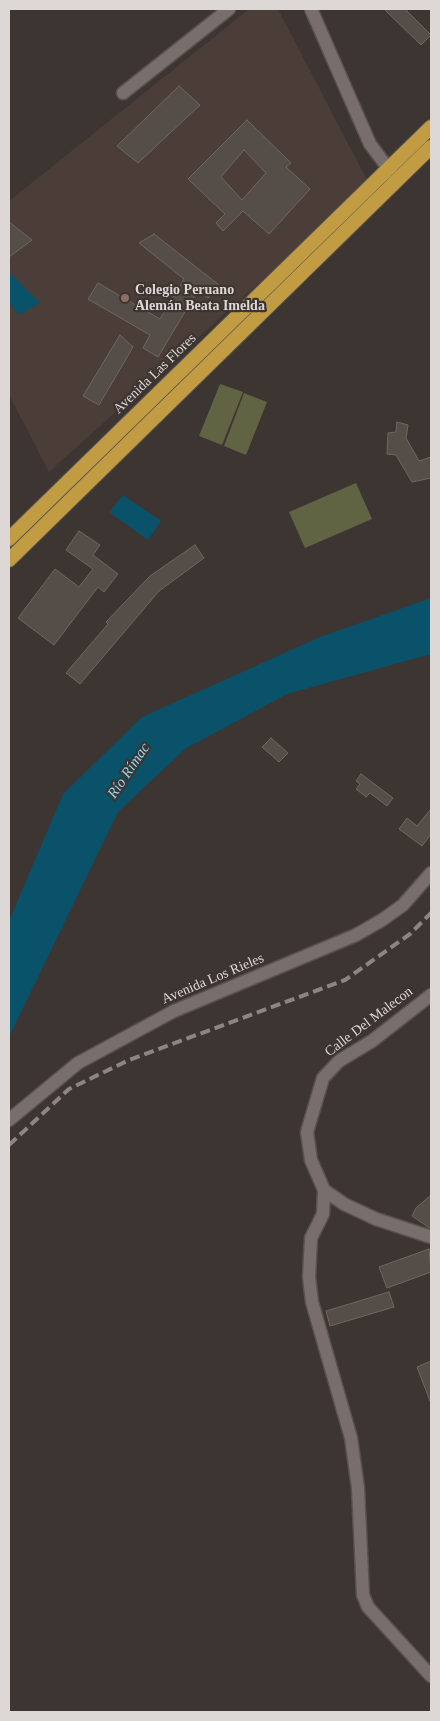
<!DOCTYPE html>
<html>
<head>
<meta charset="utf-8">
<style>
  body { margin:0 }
  #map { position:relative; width:440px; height:1721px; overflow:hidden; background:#3d3532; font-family:Georgia,serif }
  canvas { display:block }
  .frame { position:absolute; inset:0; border:10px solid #ddd8d6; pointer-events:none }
</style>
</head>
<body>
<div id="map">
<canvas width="440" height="1721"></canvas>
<div class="frame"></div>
</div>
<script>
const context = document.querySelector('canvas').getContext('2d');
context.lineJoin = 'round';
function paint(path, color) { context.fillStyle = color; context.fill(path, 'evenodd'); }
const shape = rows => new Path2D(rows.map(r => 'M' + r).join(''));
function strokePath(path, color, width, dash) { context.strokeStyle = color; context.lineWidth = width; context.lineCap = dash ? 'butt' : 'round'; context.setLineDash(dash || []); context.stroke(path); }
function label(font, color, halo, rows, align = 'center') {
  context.font = font + ' Georgia,serif'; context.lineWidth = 4.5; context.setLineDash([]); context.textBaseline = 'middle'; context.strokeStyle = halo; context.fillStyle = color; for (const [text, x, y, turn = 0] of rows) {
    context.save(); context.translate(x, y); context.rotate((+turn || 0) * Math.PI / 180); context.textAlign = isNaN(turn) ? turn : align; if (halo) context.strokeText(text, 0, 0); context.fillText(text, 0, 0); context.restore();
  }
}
const built = shape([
  [249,9,278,9,369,184,49,472,9,395,9,201]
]);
const green = shape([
  [220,384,243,392,222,445,199,436],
  [244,393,267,402,246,455,224,446],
  [356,483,372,519,305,548,289,512]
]);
const water = shape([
  [10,273,40,303,19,315,9,303],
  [123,495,161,521,148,540,109,512],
  [431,598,431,654,287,694,185,749,118,812,9,1037,9,921,63,794,142,717,320,637]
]);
const building = shape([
  [384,9,405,9,431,35,421,45,384,9],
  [179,86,200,105,138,163,117,146,179,86],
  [247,120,291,163,286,167,310,189,269,234,243,211,223,231,216,223,225,214,188,179,247,120],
  [244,150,266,173,242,200,221,177,244,150],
  [9,222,32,240,9,257,9,222],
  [154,234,219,285,208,298,198,290,158,357,143,348,150,335,88,299,98,283,160,319,184,279,139,243,154,234],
  [120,335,133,347,99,405,83,396,120,335],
  [397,422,408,425,406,438,419,461,431,457,431,478,412,482,396,455,387,454,388,433,396,432,397,422],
  [79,531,100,545,93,555,118,574,104,592,98,587,54,645,18,618,55,569,79,587,93,569,66,550,79,531],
  [195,545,204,558,159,591,80,684,66,673,108,624,106,622,150,576,195,545],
  [271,738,288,753,279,762,262,747,271,738],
  [361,774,393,798,387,806,370,793,366,797,356,789,360,784,356,781,361,774],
  [431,809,431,834,422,846,399,829,407,818,417,826,431,809],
  [431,1195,431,1229,412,1216,416,1208,431,1195],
  [429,1249,431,1272,387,1288,379,1267,429,1249],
  [389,1292,394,1307,330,1326,326,1311,389,1292],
  [431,1361,431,1400,430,1401,417,1367,431,1361]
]);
const minor = shape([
  [311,9,370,144,394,176],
  [123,93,229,9],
  [431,995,372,1041,339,1061,323,1078,307,1132,311,1160,324,1190,344,1204,376,1219,431,1237],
  [324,1190,323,1214,311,1238,309,1277,312,1302,351,1438,358,1488,363,1595,368,1607,431,1676]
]);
const tertiary = shape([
  [9,1120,78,1063,174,1011,356,935,382,920,403,905,431,873]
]);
const trunk = shape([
  [9,539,431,127],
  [9,560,431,147]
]);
const rail = shape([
  [9,1145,69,1089,129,1060,345,980,410,934,431,913]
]);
const markers = [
  [125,298,5,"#8d6e63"]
];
const poiNames = [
  ["Colegio Peruano",135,290],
  ["Alemán Beata Imelda",135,306]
];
const streetNames = [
  ["Avenida Las Flores",155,374,-44],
  ["Avenida Los Rieles",213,979,-23],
  ["Calle Del Malecon",369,1022,-37]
];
const waterNames = [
  ["Río Rímac",129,771,-56]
];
paint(built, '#4b3d37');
paint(green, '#606443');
paint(water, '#095269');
paint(building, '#544d48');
strokePath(building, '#6e6762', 1);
strokePath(minor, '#58514f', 15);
strokePath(tertiary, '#58514f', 15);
strokePath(trunk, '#58514f', 16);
strokePath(minor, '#786f6c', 12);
strokePath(tertiary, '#786f6c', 12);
strokePath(trunk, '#c19c42', 14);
strokePath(rail, '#8c8583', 4, [10, 5]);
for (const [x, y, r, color] of markers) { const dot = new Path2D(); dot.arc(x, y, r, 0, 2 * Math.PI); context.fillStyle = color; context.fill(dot); strokePath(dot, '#3d3532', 2); }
label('bold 14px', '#ddd8d6', '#3d3532', poiNames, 'left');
label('14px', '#ddd8d6', '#3d3532', streetNames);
label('italic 15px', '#8fd8f7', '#3d3532', waterNames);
</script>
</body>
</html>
